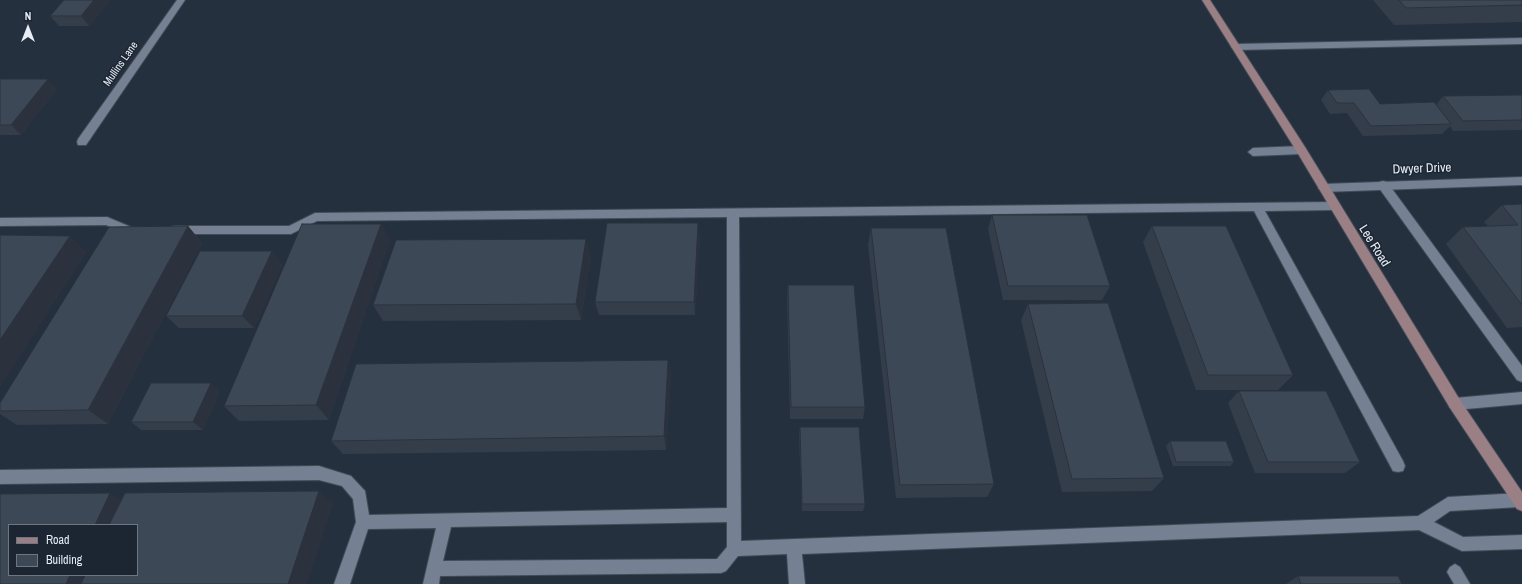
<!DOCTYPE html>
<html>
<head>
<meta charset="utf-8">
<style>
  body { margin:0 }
  #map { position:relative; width:1522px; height:584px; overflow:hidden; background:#25303e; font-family:"Archivo Narrow",sans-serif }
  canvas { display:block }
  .legend { position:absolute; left:8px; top:524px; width:130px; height:52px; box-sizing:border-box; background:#1c2633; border:1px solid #6d7681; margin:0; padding:5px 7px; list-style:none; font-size:12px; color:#e6edf6 }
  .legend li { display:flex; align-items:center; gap:8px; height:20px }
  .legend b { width:20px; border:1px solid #6d7681 }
  .north { position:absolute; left:8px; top:8px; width:40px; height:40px; -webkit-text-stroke:3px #1c2633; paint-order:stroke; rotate:0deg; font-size:11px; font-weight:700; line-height:16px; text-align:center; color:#e6edf6 }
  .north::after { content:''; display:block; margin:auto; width:14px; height:18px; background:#e6edf6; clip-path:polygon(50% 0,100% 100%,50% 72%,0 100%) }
</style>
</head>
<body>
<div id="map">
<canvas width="1522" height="584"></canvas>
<ul class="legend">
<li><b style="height:5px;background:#9a8084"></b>Road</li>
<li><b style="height:11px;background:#3d4857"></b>Building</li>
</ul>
<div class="north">N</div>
</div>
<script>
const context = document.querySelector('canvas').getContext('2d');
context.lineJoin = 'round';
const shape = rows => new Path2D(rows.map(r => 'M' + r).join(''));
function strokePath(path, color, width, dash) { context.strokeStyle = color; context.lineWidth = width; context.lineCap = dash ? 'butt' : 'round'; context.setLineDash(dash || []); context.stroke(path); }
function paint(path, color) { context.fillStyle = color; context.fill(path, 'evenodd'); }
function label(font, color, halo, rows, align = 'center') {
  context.font = font + ' "Archivo Narrow",sans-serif'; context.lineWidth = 3; context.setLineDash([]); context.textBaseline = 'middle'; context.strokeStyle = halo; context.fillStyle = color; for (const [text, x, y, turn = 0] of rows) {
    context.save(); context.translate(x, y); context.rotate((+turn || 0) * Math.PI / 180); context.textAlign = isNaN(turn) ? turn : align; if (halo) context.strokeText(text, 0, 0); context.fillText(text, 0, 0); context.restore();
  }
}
const lane = shape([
  [1522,38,1522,44,1236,50,1231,47,1236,44,1522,38],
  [1301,146,1306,150,1301,154,1253,156,1248,152,1253,148,1301,146],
  [1383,181,1387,182,1522,366,1522,382,1517,380,1379,188,1378,185,1379,182,1383,181],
  [1334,202,1340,206,1334,210,1265,211,1403,461,1405,466,1403,471,1398,472,1393,471,1254,211,739,217,741,541,1418,516,1448,497,1520,493,1522,494,1522,506,1520,507,1450,511,1434,522,1463,537,1522,535,1522,549,1462,551,1419,530,802,554,805,584,789,584,787,554,738,556,726,571,721,573,440,576,439,584,423,584,436,528,368,529,350,584,334,584,356,522,353,499,342,486,319,480,0,484,0,470,319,466,351,476,365,491,369,515,727,508,727,217,317,221,291,234,175,234,171,233,169,230,171,227,175,226,289,226,315,213,1334,202],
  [727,522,727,547,717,559,443,561,451,527,727,522],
  [107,217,131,227,139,227,141,230,139,233,130,235,106,225,0,226,0,218,107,217],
  [1522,392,1522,404,1455,410,1450,408,1448,404,1450,400,1455,398,1522,392],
  [1455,564,1460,567,1470,584,1454,584,1447,572,1450,567,1455,564]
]);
const street = shape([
  [177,0,185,0,86,145,78,145,77,142,78,139,177,0],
  [1522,177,1522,185,1323,192,1318,188,1323,184,1522,177]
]);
const secondary = shape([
  [1202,0,1210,0,1305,147,1460,400,1522,492,1522,511,1517,509,1450,408,1297,152,1202,0]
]);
const wall = shape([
  [110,0,89,26,59,26,50,16],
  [1373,0,1522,0,1522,22,1394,25],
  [0,79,57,89,21,135,0,135],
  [1328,90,1380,104,1436,105,1443,96,1522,96,1522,130,1453,131,1450,126,1442,134,1363,136,1347,113,1330,114,1321,100],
  [1522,204,1522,327,1507,328,1446,244,1463,227,1488,226,1484,222,1502,205],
  [992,215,1110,286,1102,300,1003,300,988,229],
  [381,224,390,240,329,420,239,421,224,406],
  [188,226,202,243,108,424,17,425,0,414,0,403],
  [1152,226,1293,375,1278,390,1196,390,1143,242],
  [871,228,994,484,987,497,896,498,868,245],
  [700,237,695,315,599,315,595,302],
  [272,251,282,265,254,328,179,328,166,316],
  [591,255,581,320,383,321,373,305],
  [788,285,865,407,863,419,790,419,787,298],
  [1028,304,1164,478,1152,491,1062,492,1021,320],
  [668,360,671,375,666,450,343,454,331,441],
  [220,391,203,430,141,430,131,422],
  [1239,391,1360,462,1345,473,1255,473,1228,403],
  [800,427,865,504,863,511,802,511,799,435],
  [1170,441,1234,462,1230,466,1173,466,1166,446],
  [1298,576,1402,584,1286,584]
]);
const shadedWall = shape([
  [94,0,110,0,89,26,81,16],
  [48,79,57,89,21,135,11,125],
  [698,223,700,237,695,315,694,302],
  [381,224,390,240,329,420,316,405],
  [188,226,202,243,108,424,88,410],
  [70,236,87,252,0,387,0,340],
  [586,239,591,255,581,320,576,304],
  [272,251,282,265,254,328,242,316],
  [668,360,671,375,666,450,664,436],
  [211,383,220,391,203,430,193,422],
  [319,491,333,504,307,584,288,584],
  [110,493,130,506,121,525,95,525],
  [70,575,98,575,93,584,66,584]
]);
const building = shape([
  [64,0,94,0,81,16,50,16,64,0],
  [1399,0,1522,0,1522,5,1406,8,1399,0],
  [0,79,48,79,11,125,0,125,0,79],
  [1369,89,1380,104,1434,102,1451,124,1371,126,1354,103,1337,103,1328,90,1369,89],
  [1521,95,1522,96,1522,120,1463,121,1443,96,1521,95],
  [1522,204,1522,305,1463,227,1518,225,1502,205,1522,204],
  [992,215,1087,215,1110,286,1008,286,992,215],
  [607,223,698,223,694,302,595,302,607,223],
  [302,224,381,224,316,405,224,406,302,224],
  [188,226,88,410,0,411,0,403,109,227,188,226],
  [1152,226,1226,226,1293,375,1208,375,1152,226],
  [871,228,946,228,994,484,900,485,871,228],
  [0,235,70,236,0,340,0,235],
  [586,239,576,304,373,305,396,240,586,239],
  [200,251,272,251,242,316,166,316,200,251],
  [788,285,854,285,865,407,791,407,788,285],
  [1108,303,1164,478,1072,479,1028,304,1108,303],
  [668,360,664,436,331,441,356,364,668,360],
  [151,383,211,383,193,422,131,422,151,383],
  [1239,391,1326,391,1360,462,1268,462,1239,391],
  [800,427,859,427,865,504,802,504,800,427],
  [1170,441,1226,441,1234,462,1176,462,1170,441],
  [319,491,288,584,81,584,85,575,137,575,137,525,109,525,125,493,319,491],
  [110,493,95,525,9,525,9,575,70,575,66,584,0,584,0,494,110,493],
  [1298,576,1398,576,1402,584,1301,584,1298,576]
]);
const farStreetnames = [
  ["Mullins Lane",121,64,-55]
];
const streetNames = [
  ["Dwyer Drive",1422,169,-2],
  ["Lee Road",1374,246,58]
];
strokePath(lane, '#424b56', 2);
strokePath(street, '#424b56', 2);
strokePath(secondary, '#424b56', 2);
paint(lane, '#758192');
paint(street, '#758192');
paint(secondary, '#9a8084');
paint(wall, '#343e4b');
paint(shadedWall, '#2b323d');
paint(building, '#3d4857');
strokePath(building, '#2b323d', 1);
label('11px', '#e6edf6', '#1c2633', farStreetnames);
label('13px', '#e6edf6', '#1c2633', streetNames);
</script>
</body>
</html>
